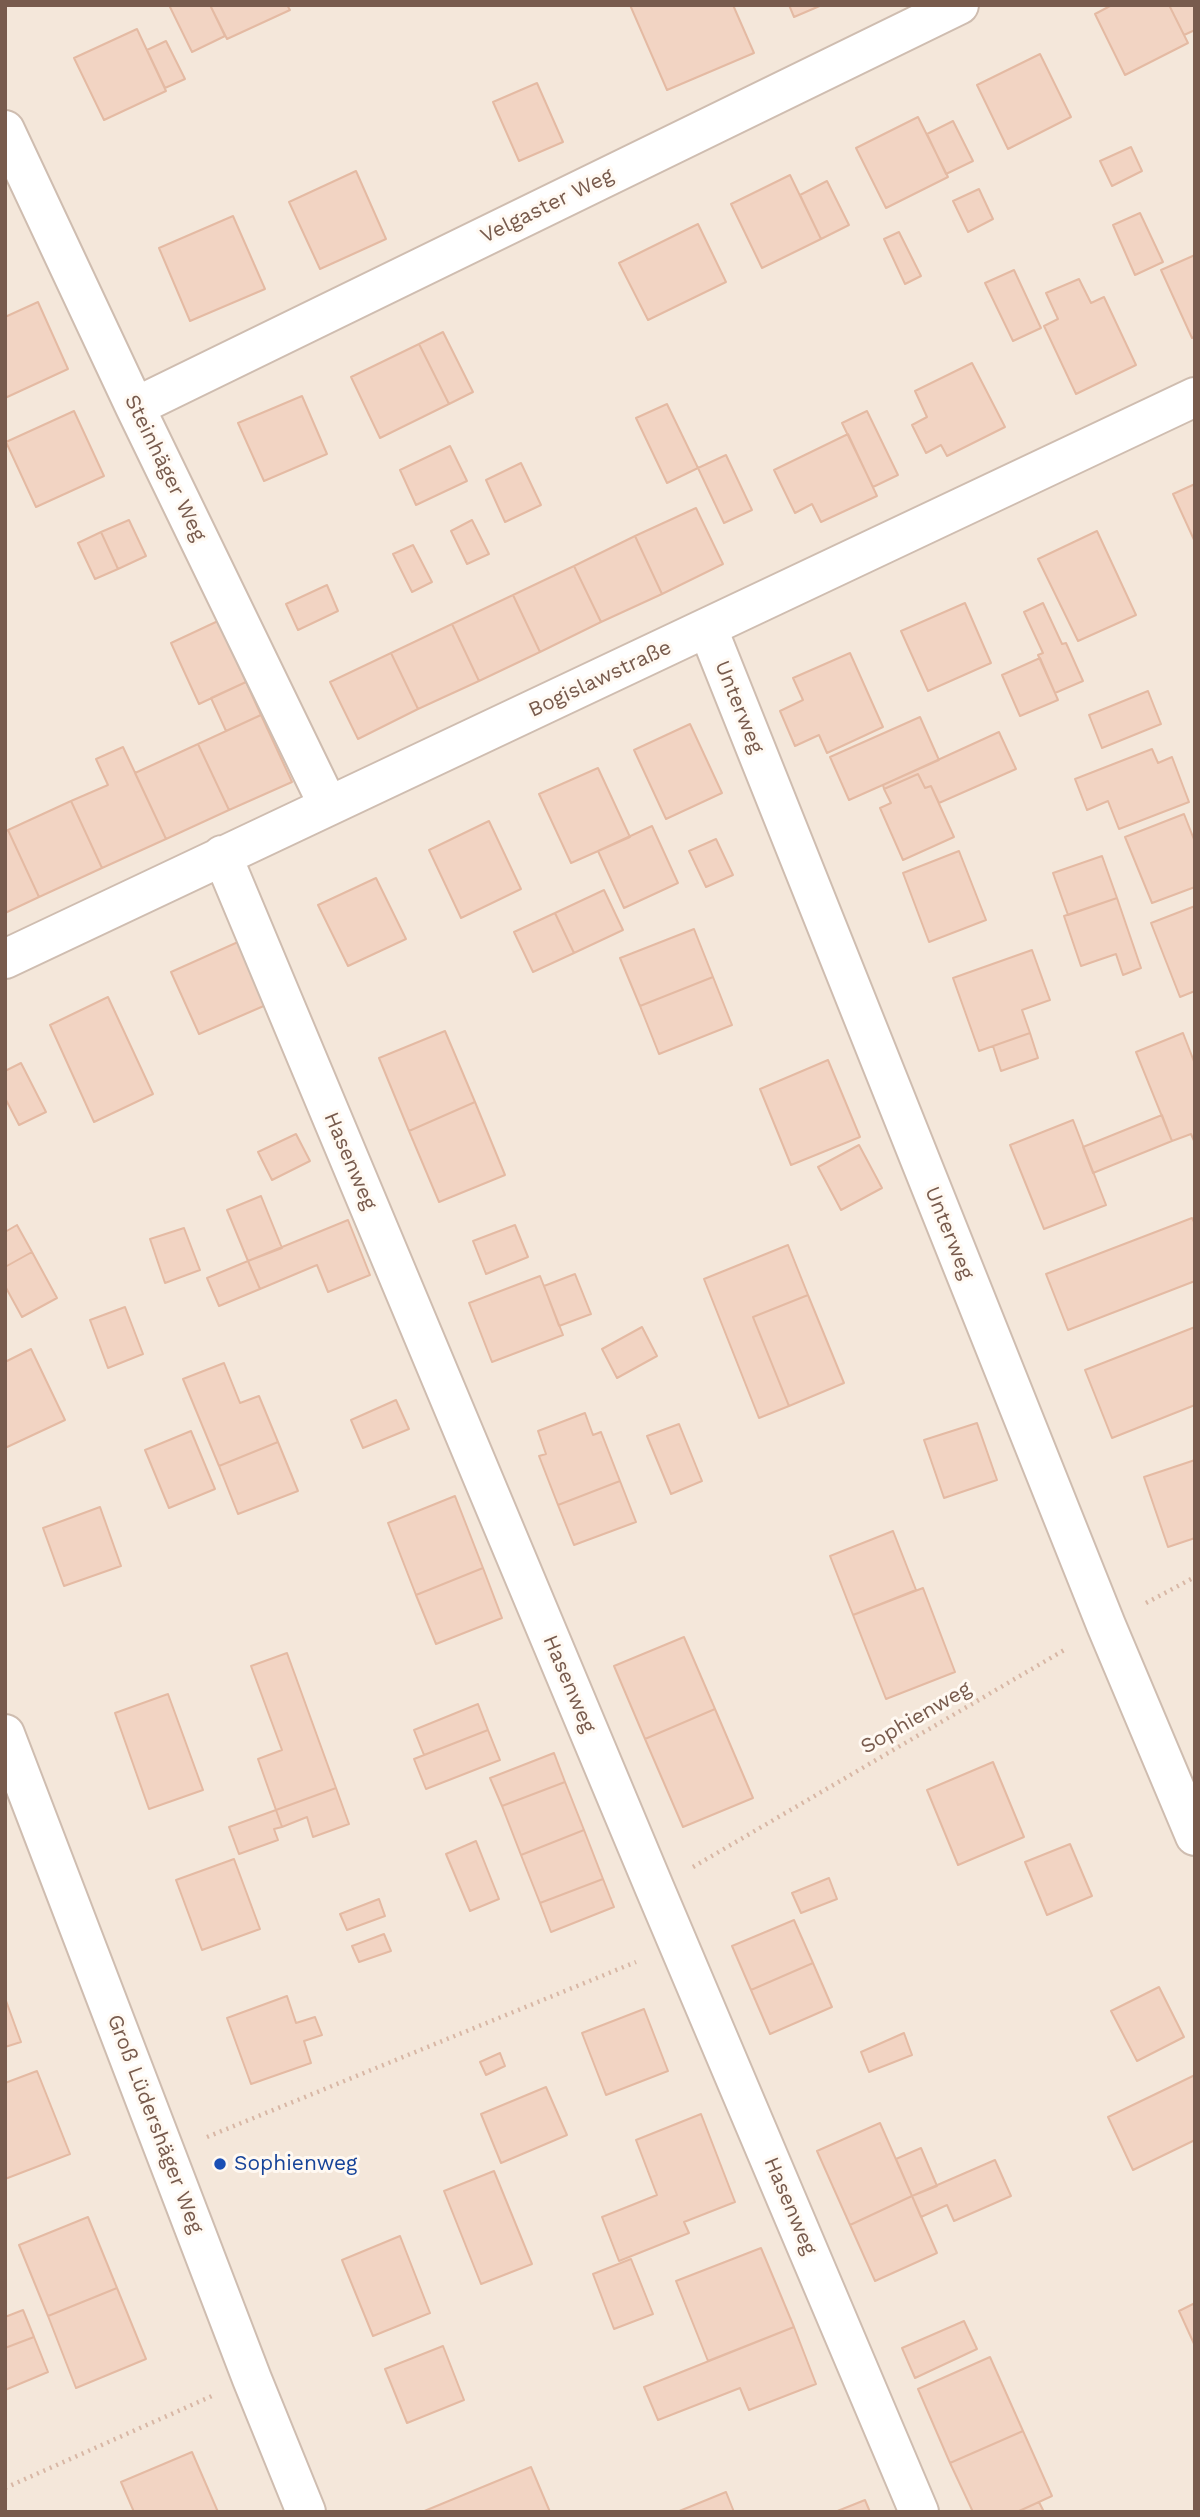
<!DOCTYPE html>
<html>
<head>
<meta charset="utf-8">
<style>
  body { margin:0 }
  #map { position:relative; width:1200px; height:2517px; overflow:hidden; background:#fdf5eb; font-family:"Work Sans",sans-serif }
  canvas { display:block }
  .frame { position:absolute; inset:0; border:7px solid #785b4d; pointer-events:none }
</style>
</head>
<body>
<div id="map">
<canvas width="1200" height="2517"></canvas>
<div class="frame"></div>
</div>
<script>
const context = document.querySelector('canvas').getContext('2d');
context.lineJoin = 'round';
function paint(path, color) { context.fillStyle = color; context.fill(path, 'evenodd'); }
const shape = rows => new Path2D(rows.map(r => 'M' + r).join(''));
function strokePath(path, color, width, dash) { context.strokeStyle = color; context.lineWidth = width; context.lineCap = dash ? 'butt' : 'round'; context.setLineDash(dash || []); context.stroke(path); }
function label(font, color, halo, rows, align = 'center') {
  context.font = font + ' "Work Sans",sans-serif'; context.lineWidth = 6; context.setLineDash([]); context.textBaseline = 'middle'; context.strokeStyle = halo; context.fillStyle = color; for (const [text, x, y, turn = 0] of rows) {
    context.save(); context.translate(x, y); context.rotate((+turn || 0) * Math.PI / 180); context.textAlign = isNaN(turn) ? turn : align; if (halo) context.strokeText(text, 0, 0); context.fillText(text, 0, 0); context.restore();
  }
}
const residential = shape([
  [5,5,1195,5,1195,2512,5,2512]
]);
const building = shape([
  [169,5,210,5,225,36,192,52,169,5],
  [210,5,287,5,290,10,227,39,210,5],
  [630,5,733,5,754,53,667,90,630,5],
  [789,5,822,5,794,17,789,5],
  [1112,5,1169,5,1188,43,1125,75,1095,14,1112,5],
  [1169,5,1194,5,1195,30,1184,35,1169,5],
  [137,29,166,91,104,120,74,58,137,29],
  [166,41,185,79,165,88,147,50,166,41],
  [1040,54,1071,117,1008,149,977,85,1040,54],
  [537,83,563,142,519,161,493,102,537,83],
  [918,117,948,177,886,208,856,148,918,117],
  [953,121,973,161,946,174,927,134,953,121],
  [1131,147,1142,171,1112,186,1100,161,1131,147],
  [356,171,386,239,320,269,289,202,356,171],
  [790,175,821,239,762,268,731,204,790,175],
  [827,181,849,225,821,239,800,195,827,181],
  [979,189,993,219,968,232,953,201,979,189],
  [1140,213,1163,262,1135,275,1113,225,1140,213],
  [233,216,265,289,190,321,159,248,233,216],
  [698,224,726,282,648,320,619,263,698,224],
  [899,232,921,276,905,284,884,239,899,232],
  [1195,255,1195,337,1192,338,1161,270,1195,255],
  [1014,270,1041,328,1013,341,985,283,1014,270],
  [1079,279,1091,303,1104,297,1136,365,1076,394,1044,326,1058,319,1046,293,1079,279],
  [38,302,68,369,5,398,5,317,38,302],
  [443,332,473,392,449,404,419,344,443,332],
  [419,344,449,404,380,438,351,377,419,344],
  [972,363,1005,427,947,456,941,445,926,453,912,425,927,417,915,391,972,363],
  [302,396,327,454,264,481,238,423,302,396],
  [667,404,698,468,667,483,636,418,667,404],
  [74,411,104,476,36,507,6,442,74,411],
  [867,411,898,475,873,487,842,423,867,411],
  [848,434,877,496,821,522,812,504,795,513,774,470,848,434],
  [450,446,467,481,416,505,400,470,450,446],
  [726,455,752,510,724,523,698,468,726,455],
  [521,463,541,505,505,522,486,480,521,463],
  [1195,484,1195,542,1173,494,1195,484],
  [696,508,723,564,662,594,635,536,696,508],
  [129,520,146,556,118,569,101,532,129,520],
  [472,520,489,554,467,564,451,531,472,520],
  [1097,531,1136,615,1078,641,1038,559,1097,531],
  [101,532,118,569,95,579,78,543,101,532],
  [635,536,662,594,601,622,574,566,635,536],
  [413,545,432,582,412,592,393,554,413,545],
  [574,566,601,622,540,652,513,595,574,566],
  [327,585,338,611,298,630,286,604,327,585],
  [513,595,540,652,479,681,452,624,513,595],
  [965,603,991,663,928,691,901,631,965,603],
  [1043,603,1062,644,1066,643,1083,681,1055,693,1038,655,1043,653,1024,612,1043,603],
  [218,621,246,682,199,704,171,643,218,621],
  [452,624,479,681,418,709,391,653,452,624],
  [391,653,418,709,358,739,330,682,391,653],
  [850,653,883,727,827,753,819,735,795,746,780,711,803,700,793,678,850,653],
  [1040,658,1058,700,1020,716,1002,675,1040,658],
  [246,682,261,715,226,731,211,698,246,682],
  [1148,691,1161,724,1102,748,1089,715,1148,691],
  [261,715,292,782,229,810,198,744,261,715],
  [920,717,939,760,849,800,830,757,920,717],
  [690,724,722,793,666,819,634,750,690,724],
  [999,732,1016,769,939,803,931,786,925,788,918,774,884,789,883,785,999,732],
  [198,744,229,810,166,839,135,773,198,744],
  [123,747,166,839,102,868,71,801,108,785,96,759,123,747],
  [1152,749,1158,763,1172,757,1189,802,1119,829,1108,801,1087,810,1075,779,1152,749],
  [598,768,630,837,571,863,539,794,598,768],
  [918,774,925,788,931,786,954,837,903,860,880,808,891,803,884,789,918,774],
  [71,801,102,868,39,897,8,830,71,801],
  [1184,814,1195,842,1195,887,1152,903,1125,837,1184,814],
  [489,821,521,889,461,918,429,850,489,821],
  [652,826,678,883,624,908,598,851,652,826],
  [8,830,39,897,5,913,5,832,8,830],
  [716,839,733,875,706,887,689,851,716,839],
  [959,851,986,920,929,942,903,873,959,851],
  [1102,856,1117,898,1068,915,1053,873,1102,856],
  [376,878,406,939,348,966,318,905,376,878],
  [604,890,623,930,574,953,555,913,604,890],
  [1117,898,1141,968,1123,975,1116,954,1081,966,1064,916,1117,898],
  [1195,906,1195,991,1180,997,1151,923,1195,906],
  [555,913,574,953,533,972,514,932,555,913],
  [694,929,713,977,640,1006,620,958,694,929],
  [238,942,266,1005,199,1034,171,972,238,942],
  [1032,950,1050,1000,1022,1010,1030,1033,979,1051,953,978,1032,950],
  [713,977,732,1025,659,1054,640,1006,713,977],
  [108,997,153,1094,94,1122,50,1025,108,997],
  [445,1031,475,1102,409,1131,379,1058,445,1031],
  [1030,1033,1038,1058,1001,1071,993,1046,1030,1033],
  [1183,1033,1195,1064,1195,1143,1191,1134,1172,1141,1136,1052,1183,1033],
  [828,1060,860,1137,791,1165,760,1089,828,1060],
  [21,1063,46,1112,19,1125,5,1098,5,1071,21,1063],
  [475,1102,505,1175,439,1202,409,1131,475,1102],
  [1162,1115,1172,1141,1093,1173,1083,1147,1162,1115],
  [1073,1120,1106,1205,1044,1229,1010,1145,1073,1120],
  [296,1134,310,1161,272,1180,258,1152,296,1134],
  [859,1145,882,1188,841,1210,818,1167,859,1145],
  [261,1196,282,1248,248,1261,227,1210,261,1196],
  [1192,1218,1195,1224,1195,1281,1068,1330,1046,1274,1192,1218],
  [348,1220,370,1275,328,1292,317,1265,260,1289,248,1261,348,1220],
  [17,1225,32,1252,5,1267,5,1232,17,1225],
  [515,1225,528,1257,486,1274,473,1241,515,1225],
  [184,1228,200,1270,165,1283,150,1239,184,1228],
  [788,1245,808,1295,753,1317,789,1406,759,1418,704,1279,788,1245],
  [32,1252,57,1298,22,1317,5,1286,5,1267,32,1252],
  [248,1261,260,1289,219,1306,207,1278,248,1261],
  [575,1274,591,1314,559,1326,544,1286,575,1274],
  [540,1276,563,1335,492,1362,469,1303,540,1276],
  [808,1295,844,1383,789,1406,753,1317,808,1295],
  [125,1307,143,1354,108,1368,90,1320,125,1307],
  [642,1327,657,1356,617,1378,602,1349,642,1327],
  [1195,1327,1195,1405,1112,1438,1085,1370,1195,1327],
  [31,1349,65,1420,5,1448,5,1362,31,1349],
  [224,1363,240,1403,259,1396,278,1442,219,1466,183,1379,224,1363],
  [396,1400,409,1429,363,1448,351,1420,396,1400],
  [585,1413,593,1435,601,1432,620,1481,558,1505,539,1456,546,1454,538,1431,585,1413],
  [977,1423,997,1480,944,1498,924,1440,977,1423],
  [679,1424,702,1481,671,1494,647,1436,679,1424],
  [191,1431,215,1489,169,1508,145,1450,191,1431],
  [278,1442,298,1491,238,1514,219,1466,278,1442],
  [1195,1460,1195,1538,1168,1547,1144,1477,1195,1460],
  [620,1481,636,1522,574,1545,558,1505,620,1481],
  [455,1496,483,1568,416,1595,388,1523,455,1496],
  [100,1507,121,1566,64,1586,43,1528,100,1507],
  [893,1531,916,1590,853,1615,830,1556,893,1531],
  [483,1568,502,1618,436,1644,416,1595,483,1568],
  [923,1588,955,1672,886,1699,853,1615,923,1588],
  [684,1637,715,1709,645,1739,614,1666,684,1637],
  [287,1653,336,1788,276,1810,258,1759,282,1750,251,1666,287,1653],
  [168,1694,203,1790,149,1809,115,1713,168,1694],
  [478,1704,488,1730,424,1755,414,1730,478,1704],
  [715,1709,753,1798,683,1827,645,1739,715,1709],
  [488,1730,500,1760,426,1789,414,1759,488,1730],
  [554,1753,565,1782,502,1806,490,1778,554,1753],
  [993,1762,1024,1837,958,1865,927,1790,993,1762],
  [565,1782,584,1830,521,1855,502,1806,565,1782],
  [336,1788,349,1824,313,1837,307,1817,282,1827,276,1810,336,1788],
  [276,1810,282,1827,274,1829,278,1840,239,1854,229,1827,276,1810],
  [584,1830,603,1879,540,1903,521,1855,584,1830],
  [476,1841,499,1899,470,1911,446,1854,476,1841],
  [1070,1844,1092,1896,1047,1915,1025,1862,1070,1844],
  [234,1859,260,1929,202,1950,176,1880,234,1859],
  [829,1878,837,1899,801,1913,792,1893,829,1878],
  [603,1879,614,1907,551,1932,540,1903,603,1879],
  [379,1899,385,1916,347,1930,340,1914,379,1899],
  [794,1920,813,1963,751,1990,732,1946,794,1920],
  [384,1934,391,1951,359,1962,352,1946,384,1934],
  [813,1963,832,2007,770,2034,751,1990,813,1963],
  [1159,1987,1184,2037,1137,2061,1111,2011,1159,1987],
  [287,1996,296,2023,315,2017,322,2035,304,2041,311,2063,251,2084,227,2018,287,1996],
  [5,1998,21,2042,5,2047,5,1998],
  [644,2009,668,2071,606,2095,582,2033,644,2009],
  [904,2033,912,2055,869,2072,861,2052,904,2033],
  [500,2053,505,2066,486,2075,480,2062,500,2053],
  [37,2071,70,2154,5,2179,5,2083,37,2071],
  [1195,2075,1195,2140,1133,2170,1108,2117,1195,2075],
  [546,2087,567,2135,501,2163,481,2114,546,2087],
  [701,2114,735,2202,684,2222,689,2233,619,2261,602,2217,657,2195,636,2140,701,2114],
  [880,2123,912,2196,850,2225,817,2151,880,2123],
  [921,2148,937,2186,912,2196,896,2159,921,2148],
  [995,2160,1011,2196,954,2221,947,2205,921,2217,912,2196,995,2160],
  [494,2171,532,2264,481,2284,444,2191,494,2171],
  [912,2196,937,2253,875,2281,850,2225,912,2196],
  [88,2217,117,2288,48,2316,19,2245,88,2217],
  [400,2236,430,2313,373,2336,342,2260,400,2236],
  [761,2248,794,2327,708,2361,676,2281,761,2248],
  [631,2259,653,2314,614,2329,593,2274,631,2259],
  [117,2288,146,2359,76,2388,48,2316,117,2288],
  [1195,2303,1195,2346,1179,2311,1195,2303],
  [23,2310,34,2337,5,2348,5,2317,23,2310],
  [964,2321,977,2349,915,2378,902,2348,964,2321],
  [794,2327,816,2384,749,2410,740,2388,658,2420,644,2387,794,2327],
  [34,2337,48,2372,5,2390,5,2348,34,2337],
  [443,2346,464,2400,407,2423,385,2369,443,2346],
  [990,2357,1023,2431,950,2463,918,2389,990,2357],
  [1023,2431,1052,2496,1017,2512,973,2512,950,2463,1023,2431],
  [192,2452,218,2512,134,2512,121,2482,192,2452],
  [531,2467,550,2512,422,2512,531,2467],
  [726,2492,734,2512,677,2512,726,2492],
  [865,2500,870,2512,835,2512,865,2500],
  [1039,2502,1044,2512,1017,2512,1039,2502]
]);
const path = shape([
  [1146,1603,1195,1577],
  [693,1867,1066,1649],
  [207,2137,636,1962],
  [5,2488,212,2396]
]);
const minor = shape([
  [5,130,135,407,328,805],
  [135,407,959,5],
  [708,629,1106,1625,1195,1836],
  [222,855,655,1889,919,2512],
  [5,959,1195,397],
  [5,1734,252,2379,306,2512]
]);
const markers = [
  [220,2164,7,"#1a4fb4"]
];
const streetNames = [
  ["Velgaster Weg",547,206,-26],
  ["Steinhäger Weg",165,468,64],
  ["Bogislawstraße",600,679,-25],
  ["Unterweg",739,707,68],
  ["Hasenweg",350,1161,67],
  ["Unterweg",949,1233,68],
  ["Hasenweg",569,1684,67],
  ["Sophienweg",916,1718,-30],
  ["Groß Lüdershäger Weg",155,2124,69],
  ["Hasenweg",790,2206,67]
];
const transitNames = [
  ["Sophienweg",234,2164]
];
paint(residential, '#f4e7da');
paint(building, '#f2d4c3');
strokePath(building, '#e4baa3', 2);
strokePath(minor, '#cfbdb0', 42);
strokePath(path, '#d8b7a5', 4.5, [2, 5]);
strokePath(minor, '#fff', 38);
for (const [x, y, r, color] of markers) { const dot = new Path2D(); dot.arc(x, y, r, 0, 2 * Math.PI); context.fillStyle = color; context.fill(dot); strokePath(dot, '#fff9f2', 2.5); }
label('21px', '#785b4d', '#fff9f2', streetNames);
label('21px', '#164399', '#fff9f2', transitNames, 'left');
</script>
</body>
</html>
